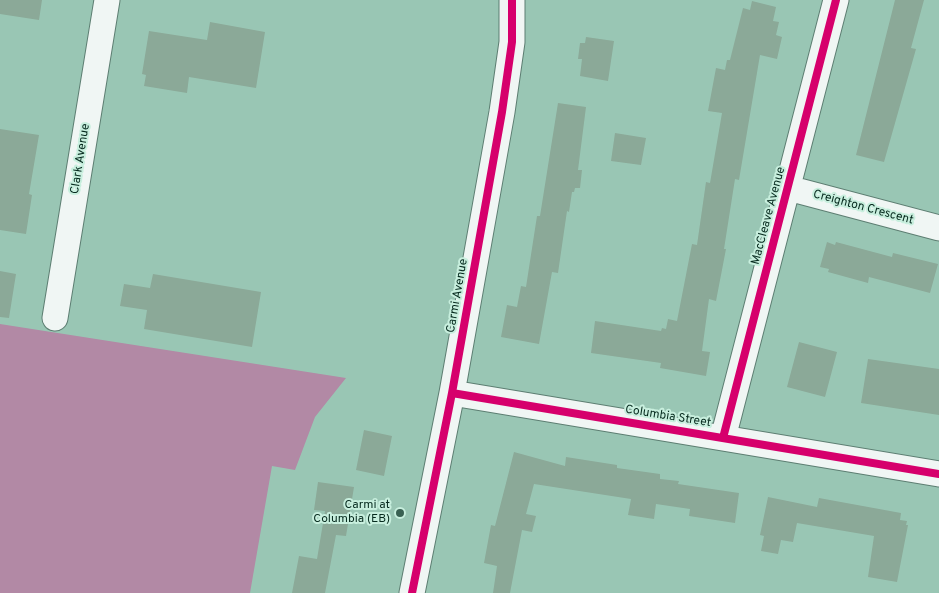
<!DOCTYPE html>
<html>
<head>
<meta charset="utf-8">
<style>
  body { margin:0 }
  canvas { display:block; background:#99c6b4 }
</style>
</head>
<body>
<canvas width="939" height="593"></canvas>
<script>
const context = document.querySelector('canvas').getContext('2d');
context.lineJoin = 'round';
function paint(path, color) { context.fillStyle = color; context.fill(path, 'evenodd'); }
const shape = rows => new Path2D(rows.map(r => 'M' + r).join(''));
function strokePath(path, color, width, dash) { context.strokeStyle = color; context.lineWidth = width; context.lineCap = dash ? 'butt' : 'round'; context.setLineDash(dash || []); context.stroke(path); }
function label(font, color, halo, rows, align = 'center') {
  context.font = font + ' Overpass,sans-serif'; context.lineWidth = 4; context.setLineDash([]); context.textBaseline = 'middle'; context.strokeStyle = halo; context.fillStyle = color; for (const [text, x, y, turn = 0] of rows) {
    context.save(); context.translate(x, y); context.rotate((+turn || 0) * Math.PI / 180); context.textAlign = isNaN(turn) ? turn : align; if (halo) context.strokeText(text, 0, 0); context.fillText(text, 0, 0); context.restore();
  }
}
const forest = shape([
  [0,324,346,378,315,417,295,470,272,466,250,593,0,593]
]);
const building = shape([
  [0,0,42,0,39,20,0,14],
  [895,0,924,0,911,48,916,49,884,162,856,155],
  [752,1,776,7,773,21,779,22,776,35,782,37,777,59,760,55,739,180,735,179,724,249,726,249,716,301,709,299,702,351,710,352,706,376,660,368,661,363,591,353,595,321,661,331,662,328,666,329,668,319,677,321,692,244,697,245,706,182,710,183,722,113,708,111,716,68,725,70,727,60,730,60,743,8,750,10],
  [210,22,265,32,256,88,189,77,187,93,144,86,146,75,142,74,149,31,207,40],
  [586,37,614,41,608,81,580,76,582,59,578,59,580,43,585,43],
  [558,103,586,107,578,170,582,170,580,188,575,188,574,192,572,192,569,212,567,211,558,273,552,272,539,344,501,337,507,305,517,307,521,286,526,287,537,216,540,216],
  [0,129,39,135,29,194,32,195,26,234,0,230],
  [615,133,646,138,641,165,611,161],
  [827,242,835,245,836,242,892,257,893,253,938,264,930,293,869,277,868,283,828,272,829,269,820,267],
  [0,271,16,274,9,318,0,317],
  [153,274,261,292,252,347,144,329,147,310,120,306,124,284,150,288],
  [799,342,837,352,825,397,787,387],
  [868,359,939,369,939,415,861,403],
  [364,430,392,436,384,476,356,470],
  [514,452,565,466,566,457,617,465,617,468,660,474,660,479,679,481,678,484,739,493,735,523,689,516,690,509,656,504,654,519,628,515,631,499,534,484,526,514,536,516,532,532,522,530,510,593,493,593,497,566,484,563,491,525,495,526],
  [318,482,354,487,346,536,336,535,325,593,292,593,299,556,317,559,325,511,314,510],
  [768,497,817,507,819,498,901,513,900,520,907,521,906,525,908,525,897,582,868,577,874,536,797,523,793,542,781,540,778,554,761,551,764,536,760,535]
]);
const minor = shape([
  [788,188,939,228],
  [55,318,107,0],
  [452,393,939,474],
  [723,438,836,0],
  [412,593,452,393,502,112,512,42,512,0]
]);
const cycleway = shape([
  [452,393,939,474],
  [723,438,836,0],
  [412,593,452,393,502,112,512,42,512,0]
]);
const markers = [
  [400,513,5,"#396152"]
];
const streetNames = [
  ["Clark Avenue",81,159,-81],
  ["Creighton Crescent",863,208,15],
  ["MacCleave Avenue",769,216,-75],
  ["Carmi Avenue",458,296,-80],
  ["Columbia Street",668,417,9]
];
const poiNames = [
  ["Carmi at",390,506],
  ["Columbia (EB)",390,520]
];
paint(forest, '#b289a5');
paint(building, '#8ba998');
strokePath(minor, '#5d7e72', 27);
strokePath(minor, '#f0f6f4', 25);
strokePath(cycleway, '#d6006c', 8);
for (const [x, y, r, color] of markers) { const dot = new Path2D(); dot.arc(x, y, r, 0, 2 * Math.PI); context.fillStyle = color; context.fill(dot); strokePath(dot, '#c8efde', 2); }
label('12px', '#062a1e', '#c8efde', streetNames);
label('12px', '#062a1e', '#c8efde', poiNames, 'right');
</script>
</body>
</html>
